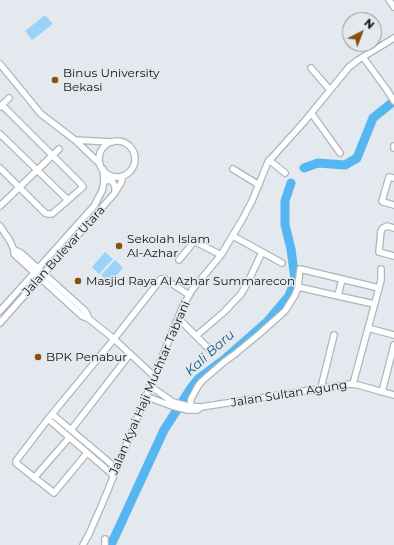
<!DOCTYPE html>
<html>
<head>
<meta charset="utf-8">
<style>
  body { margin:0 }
  #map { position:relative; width:394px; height:545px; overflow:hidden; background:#e3e9ee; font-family:Montserrat,sans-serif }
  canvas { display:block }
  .north { position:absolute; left:342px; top:12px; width:40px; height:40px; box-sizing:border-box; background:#e3e9ee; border:1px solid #8f9497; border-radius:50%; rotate:42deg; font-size:11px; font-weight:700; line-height:16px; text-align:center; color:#121415 }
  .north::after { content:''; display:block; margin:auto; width:14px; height:18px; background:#8b4f0c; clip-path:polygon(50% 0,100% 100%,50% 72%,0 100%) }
</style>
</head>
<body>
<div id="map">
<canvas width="394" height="545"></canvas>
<div class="north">N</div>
</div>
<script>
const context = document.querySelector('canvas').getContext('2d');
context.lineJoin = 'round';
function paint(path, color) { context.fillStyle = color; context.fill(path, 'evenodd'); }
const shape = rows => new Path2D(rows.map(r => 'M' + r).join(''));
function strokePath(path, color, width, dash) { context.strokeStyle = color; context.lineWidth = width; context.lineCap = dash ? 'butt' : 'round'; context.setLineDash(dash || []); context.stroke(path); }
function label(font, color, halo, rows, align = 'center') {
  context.font = font + ' Montserrat,sans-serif'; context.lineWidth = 3.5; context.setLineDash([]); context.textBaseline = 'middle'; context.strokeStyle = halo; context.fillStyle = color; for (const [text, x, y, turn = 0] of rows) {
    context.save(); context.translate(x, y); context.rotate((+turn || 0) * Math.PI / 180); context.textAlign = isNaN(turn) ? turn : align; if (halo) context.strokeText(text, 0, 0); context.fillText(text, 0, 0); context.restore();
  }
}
const green = shape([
  [45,15,53,24,32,40,25,31],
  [105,252,113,259,99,274,92,267],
  [115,260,123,268,110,283,101,275]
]);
const river = shape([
  [304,168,318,163,345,165,357,158,373,118,394,101],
  [111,545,164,430,191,388,198,379,226,358,267,322,289,296,295,280,291,249,285,225,285,201,291,183]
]);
const minor = shape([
  [389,0,394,7],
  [363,57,387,90,394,101],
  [0,64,41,114,75,140],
  [311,68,330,90],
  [0,107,9,98],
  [312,114,340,153],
  [0,134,68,200],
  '99 159a18 18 0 1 1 36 0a18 18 0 1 1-36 0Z',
  [394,146,394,148],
  [269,160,285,173],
  [100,164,75,140,112,142],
  [0,168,45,213,48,214,52,214,83,187,82,185,2,105],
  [233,169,259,185],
  [394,178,389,177,382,201,383,202,394,205],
  [104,182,108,180,112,181,115,186,115,192],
  [0,206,59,149],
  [0,226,10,241,14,250,14,254,82,316,89,319,114,339,154,376],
  [394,228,387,226,383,228,381,231,379,252,394,256],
  [233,236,282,263],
  [14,250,17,251,21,253,83,309,86,312,89,319],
  [179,260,193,243,196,242,221,255],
  [298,287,374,304],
  [338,296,342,279],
  [0,311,94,206,102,191,104,182,103,169],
  [178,318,212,352],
  [0,323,114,194,121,183,123,176],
  [368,328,394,335],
  [196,336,224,312,241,294,248,282,262,252],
  [353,384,379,288,381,280,381,269],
  [321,388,334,335],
  [382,392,394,345],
  [145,396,172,406,188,410,197,410,201,407,188,406,173,402,150,386],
  [190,406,191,399,198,386,202,381,224,362,235,354,258,335,285,311,295,295,298,287,300,269,379,288],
  [201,407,350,384,358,385,394,395],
  [52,414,116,468],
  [48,419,113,475],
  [71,430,130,354],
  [87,453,54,493,16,463,16,461,48,419,114,339,161,279,165,279,189,295],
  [34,478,69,438],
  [83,545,89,534,103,502,182,308,192,290,221,255,242,220,252,201,268,162,304,122,349,67,358,60,394,38],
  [105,545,105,539]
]);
const markers = [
  [55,80,4,"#8b4f0c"],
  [119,246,4,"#8b4f0c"],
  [78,281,4,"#8b4f0c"],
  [38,357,4,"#8b4f0c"]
];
const poiNames = [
  ["Binus University",63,73],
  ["Bekasi",63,87],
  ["Sekolah Islam",127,239],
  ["Al-Azhar",127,253],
  ["Masjid Raya Al Azhar Summarecon",86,281],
  ["BPK Penabur",46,357]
];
const streetNames = [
  ["Jalan Bulevar Utara",64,251,-48],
  ["Jalan Kyai Haji Muchtar Tabrani",150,388,-67],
  ["Jalan Sultan Agung",289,394,-9]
];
const waterNames = [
  ["Kali Baru",210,353,-42]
];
paint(green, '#9bd2f9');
strokePath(river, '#56b6f2', 9);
strokePath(minor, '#b0b5ba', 8);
strokePath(minor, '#fff', 5.5);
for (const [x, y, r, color] of markers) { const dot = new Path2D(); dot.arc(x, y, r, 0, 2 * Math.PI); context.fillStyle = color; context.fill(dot); strokePath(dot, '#e3e9ee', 1.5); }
label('12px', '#121415', '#e3e9ee', poiNames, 'left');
label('12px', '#121415', '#e3e9ee', streetNames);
label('italic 13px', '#0f5981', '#e3e9ee', waterNames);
</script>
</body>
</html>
